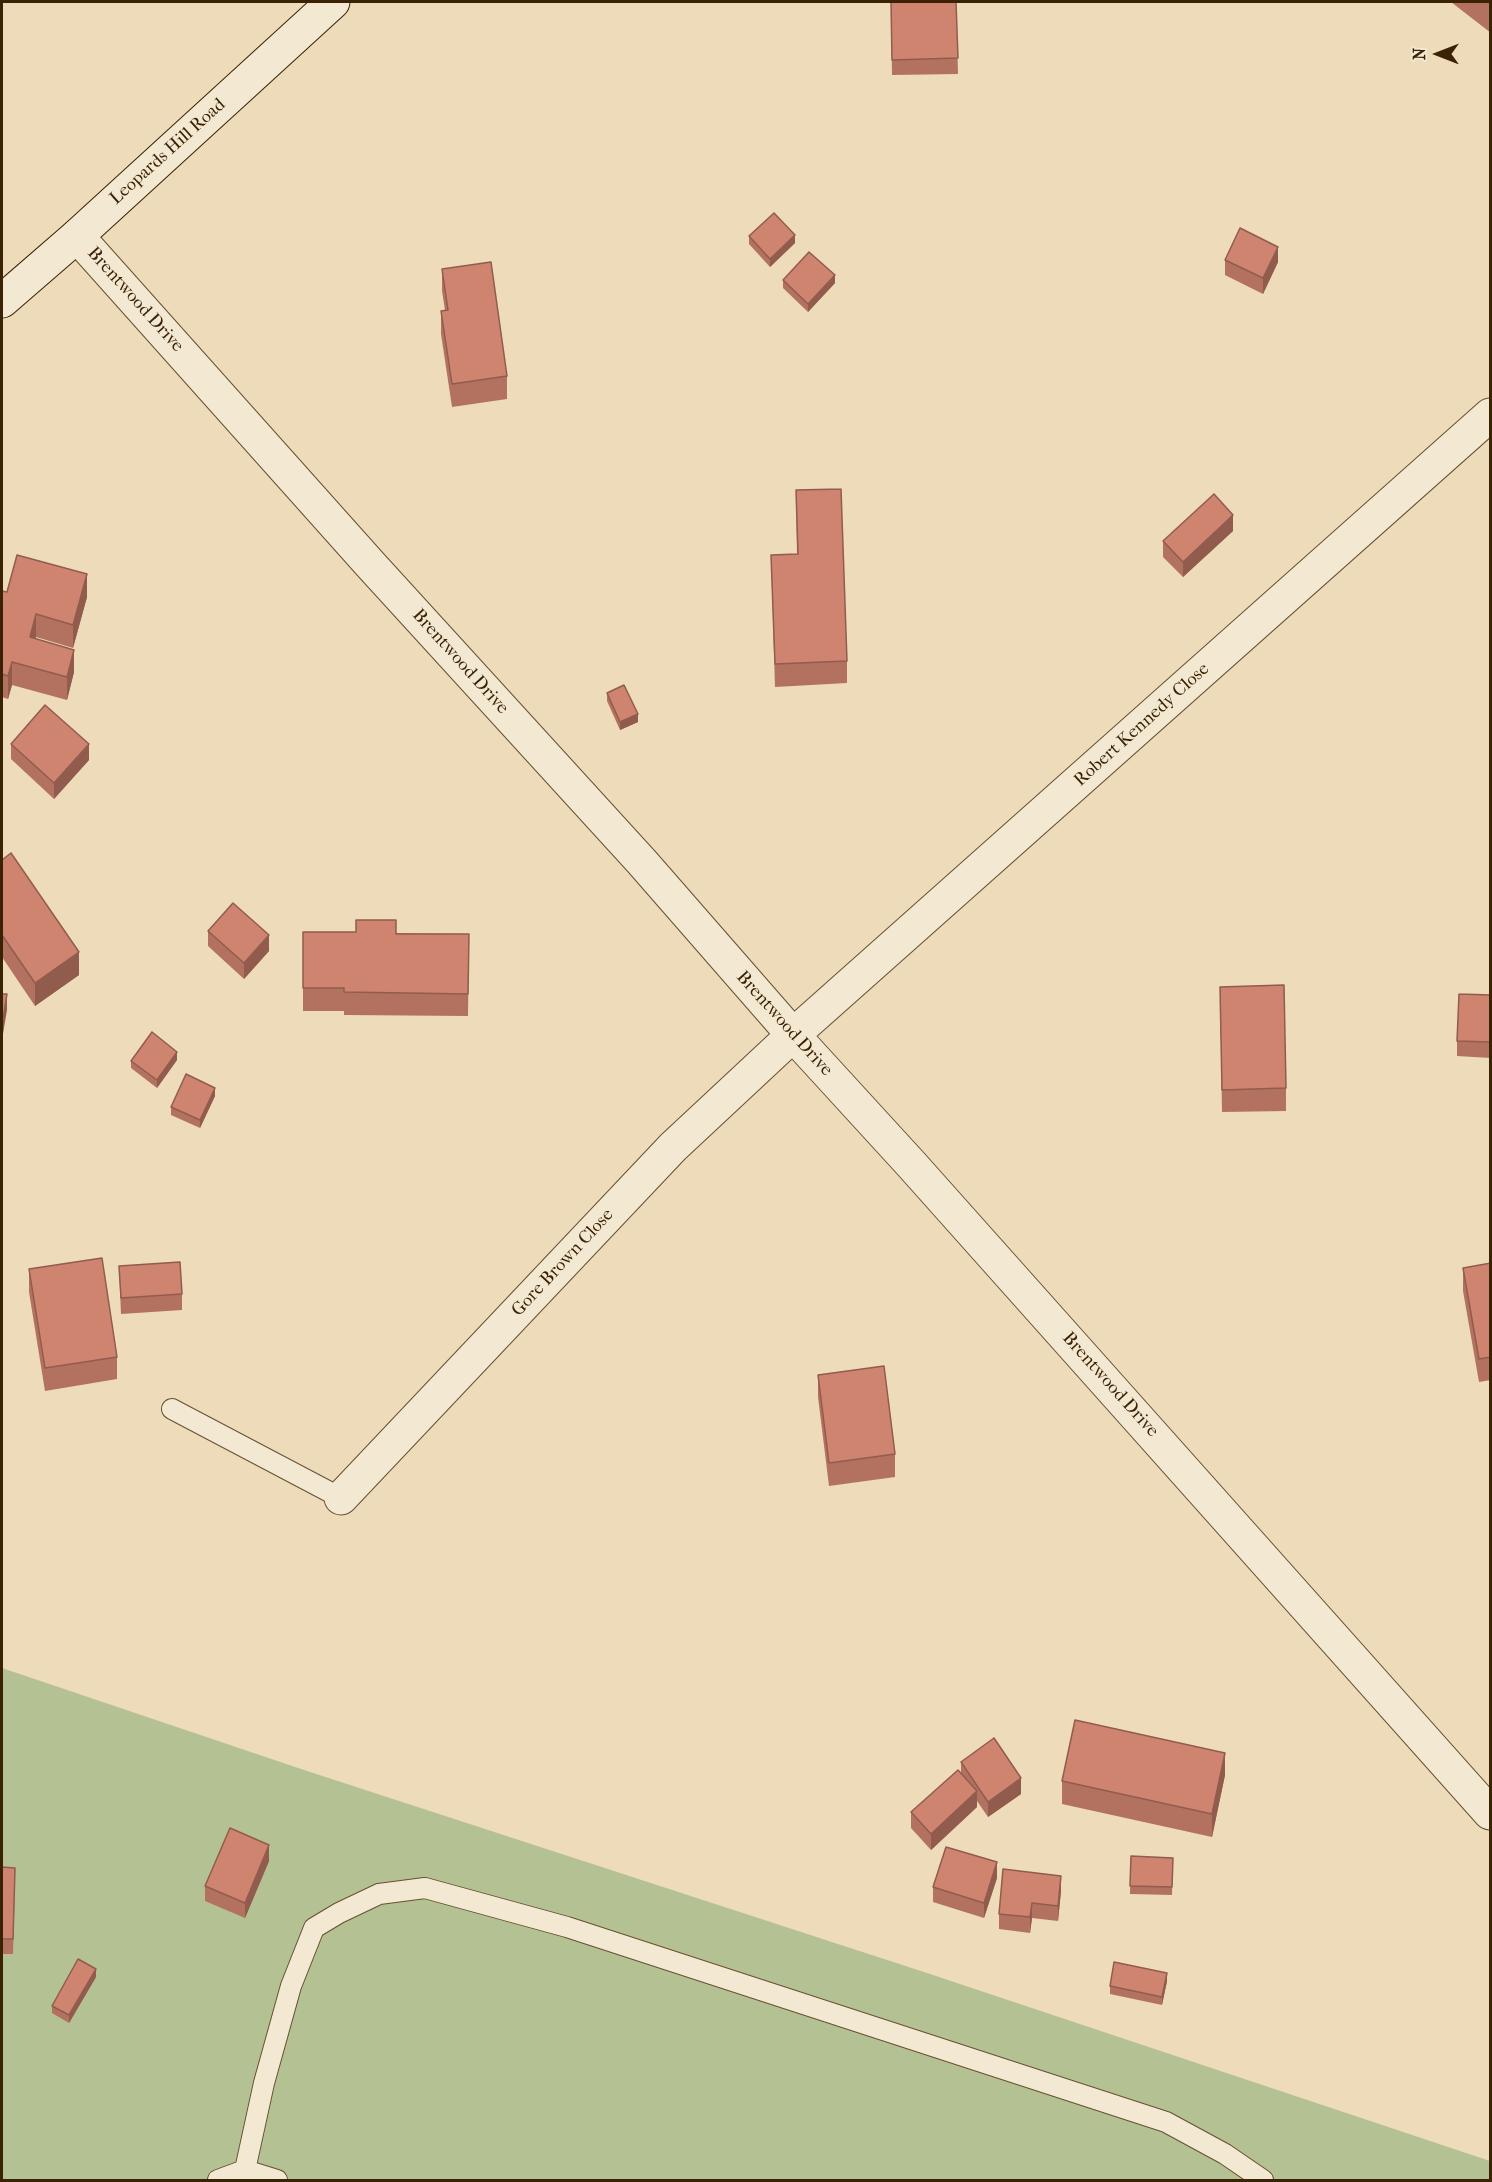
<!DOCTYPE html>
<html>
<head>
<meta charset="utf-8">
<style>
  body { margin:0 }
  #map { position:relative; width:1492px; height:2182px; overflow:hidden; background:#eddbba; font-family:"IM FELL French Canon",serif }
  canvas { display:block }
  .frame { position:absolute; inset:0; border:3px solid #3a2204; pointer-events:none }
  .north { position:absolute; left:1408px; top:24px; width:60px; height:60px; -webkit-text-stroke:4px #f3e8d2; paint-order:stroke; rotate:270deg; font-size:16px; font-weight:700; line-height:24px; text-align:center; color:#3a2204 }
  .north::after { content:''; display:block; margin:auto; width:21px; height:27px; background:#3a2204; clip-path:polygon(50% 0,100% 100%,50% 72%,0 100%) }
</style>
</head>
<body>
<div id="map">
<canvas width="1492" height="2182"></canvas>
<div class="frame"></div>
<div class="north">N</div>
</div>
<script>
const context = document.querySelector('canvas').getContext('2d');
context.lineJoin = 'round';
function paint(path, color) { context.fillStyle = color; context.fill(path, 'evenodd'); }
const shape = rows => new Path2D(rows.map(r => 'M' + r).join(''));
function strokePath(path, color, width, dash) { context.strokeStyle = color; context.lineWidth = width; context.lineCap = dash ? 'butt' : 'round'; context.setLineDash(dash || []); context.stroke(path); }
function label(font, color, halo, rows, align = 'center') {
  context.font = font + ' "IM FELL French Canon",serif'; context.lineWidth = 4.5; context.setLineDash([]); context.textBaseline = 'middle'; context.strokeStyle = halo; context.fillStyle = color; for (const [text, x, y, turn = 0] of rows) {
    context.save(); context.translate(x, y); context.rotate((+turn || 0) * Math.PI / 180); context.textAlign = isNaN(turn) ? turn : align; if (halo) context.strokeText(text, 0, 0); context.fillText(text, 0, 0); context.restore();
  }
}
const green = shape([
  [2,1668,304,1770,930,1974,1490,2161,1490,2180,2,2180]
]);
const lane = shape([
  [172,1409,341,1498],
  [245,2170,264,2083,291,1986,314,1928,339,1913,379,1894,425,1888,567,1927,1166,2122,1225,2154,1263,2180],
  [218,2180,245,2170,277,2180]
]);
const street = shape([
  [77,236,370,564,642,862,793,1035,912,1165,1490,1813],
  [341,1498,673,1147,793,1035,1490,415]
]);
const secondary = shape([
  [2,301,77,236,333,2]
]);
const wall = shape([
  [891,2,956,2,958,74,892,75],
  [1451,2,1491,2,1491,33],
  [749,236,795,243,770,267,749,244],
  [1225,260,1278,262,1263,294,1225,275],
  [442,269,507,376,507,399,452,407,441,334,441,311,445,310,442,291],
  [783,280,835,283,808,312,783,288],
  [796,490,847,661,847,683,775,687,771,555,797,554],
  [1233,531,1183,577,1163,557,1163,541],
  [2,591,7,592,87,597,73,648,36,637,35,639,74,672,67,700,12,685,8,699,2,697],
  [607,693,638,722,620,730,607,701],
  [11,744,89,760,54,799,11,759],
  [2,860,79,975,35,1006,2,957],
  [208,931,269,951,244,979,208,946],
  [303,932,469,934,468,1016,344,1015,344,1011,303,1011],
  [1220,987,1286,1088,1286,1111,1222,1112],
  [1491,995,1491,1058,1457,1056,1457,1041],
  [177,1060,157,1088,131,1068,131,1061],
  [215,1096,200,1128,171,1115,171,1107],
  [1491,1263,1491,1380,1479,1382,1463,1291,1463,1268],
  [119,1266,182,1294,182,1310,121,1314],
  [29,1269,117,1357,117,1379,45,1391,29,1292],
  [818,1375,895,1454,895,1477,829,1486,818,1397],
  [961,1762,1021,1794,988,1817,977,1801,977,1807,931,1850,911,1828,911,1812,961,1772],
  [1225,1775,1212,1837,1062,1804,1062,1781],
  [1131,1856,1173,1858,1172,1895,1130,1894],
  [269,1861,245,1918,205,1901,205,1886],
  [2,1867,15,1883,13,1954,2,1954],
  [997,1878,984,1918,933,1902,933,1887],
  [1061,1891,1058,1921,1032,1918,1030,1933,999,1929,999,1914],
  [96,1977,69,2023,52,2013,52,2006],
  [1167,1981,1162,2005,1110,1994,1110,1986]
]);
const shadedWall = shape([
  [795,235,795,243,770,267,770,259],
  [1278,247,1278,262,1263,294,1263,278],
  [835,275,835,283,808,312,808,304],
  [1233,515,1233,531,1183,577,1183,562],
  [87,574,87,597,73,648,73,625],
  [36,614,36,637,30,660,30,637],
  [74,650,74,672,67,700,67,677],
  [12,662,12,685,8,699,8,676],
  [638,714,638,722,620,730,620,722],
  [89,744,89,760,54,799,54,783],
  [269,935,269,951,244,979,244,963],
  [79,952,79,975,35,1006,35,983],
  [7,994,7,1010,2,1040,2,1025],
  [177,1052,177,1060,157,1088,157,1080],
  [215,1088,215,1096,200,1128,200,1120],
  [1225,1753,1225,1775,1212,1837,1212,1814],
  [1021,1778,1021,1794,988,1817,988,1802],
  [977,1791,977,1807,931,1850,931,1834],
  [269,1845,269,1861,245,1918,245,1903],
  [997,1862,997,1878,984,1918,984,1903],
  [1061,1876,1061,1891,1058,1921,1058,1906],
  [1032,1903,1032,1918,1030,1933,1030,1917],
  [96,1969,96,1977,69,2023,69,2015],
  [1167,1973,1167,1981,1162,2005,1162,1997]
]);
const building = shape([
  [891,2,956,2,958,58,892,60,891,2],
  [774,213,795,235,770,259,749,236,774,213],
  [1240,228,1278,247,1263,278,1225,260,1240,228],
  [809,252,835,275,808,304,783,280,809,252],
  [491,262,507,376,452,384,441,311,448,310,442,269,491,262],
  [841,489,847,661,775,664,771,555,798,554,796,490,841,489],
  [1214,494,1233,515,1183,562,1163,541,1214,494],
  [17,555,87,574,73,625,36,614,30,637,74,650,67,677,12,662,8,676,2,674,2,591,7,592,17,555],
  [624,685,638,714,620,722,607,693,624,685],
  [45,705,89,744,54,783,11,744,45,705],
  [11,853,79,952,35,983,2,935,2,860,11,853],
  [233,903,269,935,244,963,208,931,233,903],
  [356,920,396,920,396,934,469,934,468,994,344,992,344,988,303,988,303,932,356,932,356,920],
  [1284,985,1286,1088,1222,1090,1220,987,1284,985],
  [2,994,7,994,2,1025,2,994],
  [1459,994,1491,995,1491,1042,1457,1041,1459,994],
  [152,1032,177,1052,157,1080,131,1061,152,1032],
  [186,1074,215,1088,200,1120,171,1107,186,1074],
  [102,1258,117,1357,45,1368,29,1269,102,1258],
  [180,1262,182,1294,121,1298,119,1266,180,1262],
  [1491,1263,1491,1357,1479,1359,1463,1268,1491,1263],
  [884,1366,895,1454,829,1463,818,1375,884,1366],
  [1075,1720,1225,1753,1212,1814,1062,1781,1075,1720],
  [994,1738,1021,1778,988,1802,961,1762,994,1738],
  [958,1770,977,1791,931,1834,911,1812,958,1770],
  [230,1828,269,1845,245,1903,205,1886,230,1828],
  [946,1847,997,1862,984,1903,933,1887,946,1847],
  [1131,1856,1173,1858,1172,1887,1130,1886,1131,1856],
  [2,1867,15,1868,13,1939,2,1939,2,1867],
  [1003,1869,1061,1876,1058,1906,1032,1903,1030,1917,999,1914,1003,1869],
  [78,1959,96,1969,69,2015,52,2006,78,1959],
  [1114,1962,1167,1973,1162,1997,1110,1986,1114,1962]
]);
const streetNames = [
  ["Leopards Hill Road",168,152,-42],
  ["Brentwood Drive",135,300,48],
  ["Brentwood Drive",460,662,48],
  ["Robert Kennedy Close",1142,725,-42],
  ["Brentwood Drive",784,1024,48],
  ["Gore Brown Close",563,1263,-47],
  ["Brentwood Drive",1110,1385,48]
];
paint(green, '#b4c192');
strokePath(lane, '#675032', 22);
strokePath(street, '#675032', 35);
strokePath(secondary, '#3a2204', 35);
strokePath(lane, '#f3e8d2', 20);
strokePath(street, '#f3e8d2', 33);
strokePath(secondary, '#f3e8d2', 33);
paint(wall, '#b2725f');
paint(shadedWall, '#915c4e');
paint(building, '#cf846f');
strokePath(building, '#915c4e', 1.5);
label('18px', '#3a2204', '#f3e8d2', streetNames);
</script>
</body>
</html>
